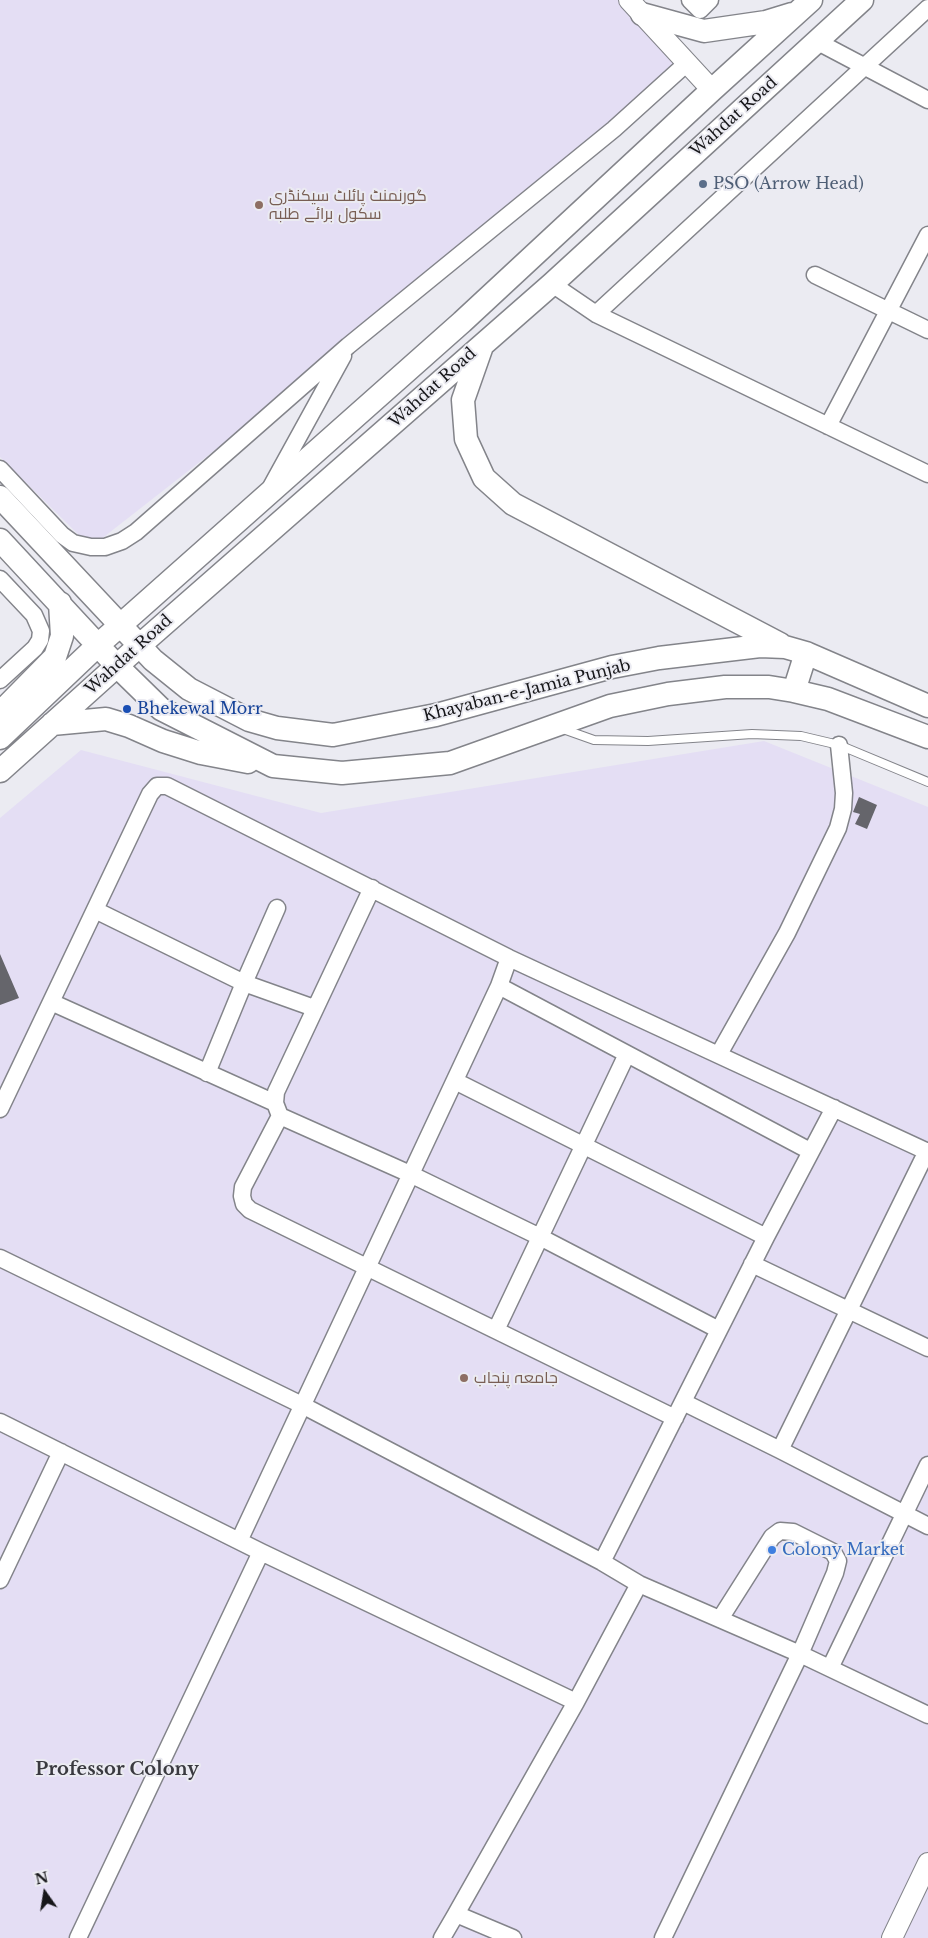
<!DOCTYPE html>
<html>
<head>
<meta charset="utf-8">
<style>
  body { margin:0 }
  #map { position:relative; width:928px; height:1938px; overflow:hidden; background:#ebebf2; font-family:"Libre Baskerville",serif }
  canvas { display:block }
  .north { position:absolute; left:20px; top:1868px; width:50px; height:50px; -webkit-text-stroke:4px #ebebf2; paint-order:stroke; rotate:347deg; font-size:14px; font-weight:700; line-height:20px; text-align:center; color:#17171a }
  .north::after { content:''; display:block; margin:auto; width:18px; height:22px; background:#17171a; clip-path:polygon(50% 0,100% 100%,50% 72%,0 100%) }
</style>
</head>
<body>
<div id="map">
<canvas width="928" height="1938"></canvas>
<div class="north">N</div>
</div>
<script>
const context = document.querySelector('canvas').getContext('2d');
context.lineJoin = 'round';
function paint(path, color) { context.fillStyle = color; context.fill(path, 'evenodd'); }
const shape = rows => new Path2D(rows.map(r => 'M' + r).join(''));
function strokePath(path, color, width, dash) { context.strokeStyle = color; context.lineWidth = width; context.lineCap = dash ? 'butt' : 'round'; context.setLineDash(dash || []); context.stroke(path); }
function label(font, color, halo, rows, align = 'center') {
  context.font = font + ' "Libre Baskerville",Cairo,serif'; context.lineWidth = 4; context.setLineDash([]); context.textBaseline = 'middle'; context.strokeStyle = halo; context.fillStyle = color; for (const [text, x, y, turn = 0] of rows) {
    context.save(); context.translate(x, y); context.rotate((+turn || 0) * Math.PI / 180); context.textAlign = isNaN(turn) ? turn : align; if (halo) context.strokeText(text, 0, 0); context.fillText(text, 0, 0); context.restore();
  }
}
const education = shape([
  [0,0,629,0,687,63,348,346,91,547,0,457],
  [764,741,928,807,928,1938,0,1938,0,818,81,750,321,813]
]);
const building = shape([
  [859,797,877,805,867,829,855,824,860,814,853,812],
  [0,954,19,998,0,1005]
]);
const service = shape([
  [563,729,594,740,648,741,752,734,801,736,839,745,928,782]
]);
const minor = shape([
  [690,0,700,10,710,0],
  [818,42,928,100],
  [815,275,928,330],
  [552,284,596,314,928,474],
  [596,314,928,8],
  [828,426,928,235],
  [0,469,62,535,73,543,91,547,105,547,122,541,136,532,348,346,614,129,687,63],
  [272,485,343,356],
  [0,579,34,615,41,631,40,640,35,648,0,680],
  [372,888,276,1092,275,1103,280,1116,410,1174,540,1237,719,1330],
  [95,910,244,983,314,1008],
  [499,986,810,1151],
  [51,1002,275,1103],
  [719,1054,787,933,838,828,843,809,844,793,839,745],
  [207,1073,244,983,277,908],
  [455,1081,766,1237],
  [0,1109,150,794,157,786,167,786,509,958,928,1152],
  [280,1116,243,1187,242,1196,244,1204,250,1210,675,1418],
  [0,1258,302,1405,602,1562,639,1584,576,1702,456,1914,513,1938],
  [752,1264,928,1348],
  [496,1330,627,1054],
  [683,1402,780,1450,928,1526],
  [0,1422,261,1552,576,1702],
  [780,1450,927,1151],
  [239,1541,499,986,509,958],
  [602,1562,766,1237,834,1108],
  [0,1580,61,1452],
  [639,1584,800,1654,928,1715],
  [830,1668,928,1465],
  [78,1938,261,1552],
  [442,1938,456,1914],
  [663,1938,800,1654,835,1573,838,1561,833,1552,793,1532,780,1531,772,1537,720,1619]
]);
const tertiary = shape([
  [629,0,712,90],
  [892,1938,928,1863]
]);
const secondary = shape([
  [642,14,704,31,766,22,792,14],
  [482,346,463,400,466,439,484,478,513,504,780,644],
  [0,497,153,660,189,689,249,720,277,728,333,735,436,715,612,667,659,658,760,646,785,647,806,653,928,706],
  [0,540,117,666,161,709,273,766,342,773,450,763,610,706,668,694,725,687,769,687,794,691,828,699,928,737],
  [794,691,806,653],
  [0,713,55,657,62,636,60,603],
  [52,724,106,719,129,726,163,741,201,753,248,762],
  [0,738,98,645,462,322,712,90,811,0],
  [0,771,139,646,552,284,862,0]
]);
const markers = [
  [703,184,5,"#5c6f8a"],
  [259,205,5,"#8d6e63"],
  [127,709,5,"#1a4fb4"],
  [464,1378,5,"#8d6e63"],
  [772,1550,5,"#3f7fe0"]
];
const streetNames = [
  ["Wahdat Road",734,117,-42],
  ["Wahdat Road",433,388,-42],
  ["Wahdat Road",129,655,-42],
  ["Khayaban-e-Jamia Punjab",527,691,-14]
];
const serviceNames = [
  ["PSO (Arrow Head)",713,184]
];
const educationNames = [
  ["گورنمنٹ پائلٹ سیکنڈری",269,196],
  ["سکول برائے طلبہ",269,214],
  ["جامعہ پنجاب",474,1378]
];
const transitNames = [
  ["Bhekewal Morr",137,709]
];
const shopNames = [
  ["Colony Market",782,1550]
];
const neighbourhoodNames = [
  ["Professor Colony",117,1770]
];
paint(education, '#e4def4');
paint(building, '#65656b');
strokePath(service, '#83848a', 10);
strokePath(minor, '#83848a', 19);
strokePath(tertiary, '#83848a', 22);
strokePath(secondary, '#83848a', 25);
strokePath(service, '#fff', 8);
strokePath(minor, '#fff', 16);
strokePath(tertiary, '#fff', 20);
strokePath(secondary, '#fff', 22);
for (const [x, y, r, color] of markers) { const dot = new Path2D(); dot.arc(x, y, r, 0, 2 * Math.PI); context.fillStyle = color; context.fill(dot); strokePath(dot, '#ebebf2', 2); }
label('16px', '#17171a', '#ebebf2', streetNames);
label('16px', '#4e5e75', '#ebebf2', serviceNames, 'left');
label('16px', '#785e54', '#ebebf2', educationNames, 'left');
label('16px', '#164399', '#ebebf2', transitNames, 'left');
label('16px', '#366cbe', '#ebebf2', shopNames, 'left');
label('bold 18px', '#3a3a40', '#ebebf2', neighbourhoodNames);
</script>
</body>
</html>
